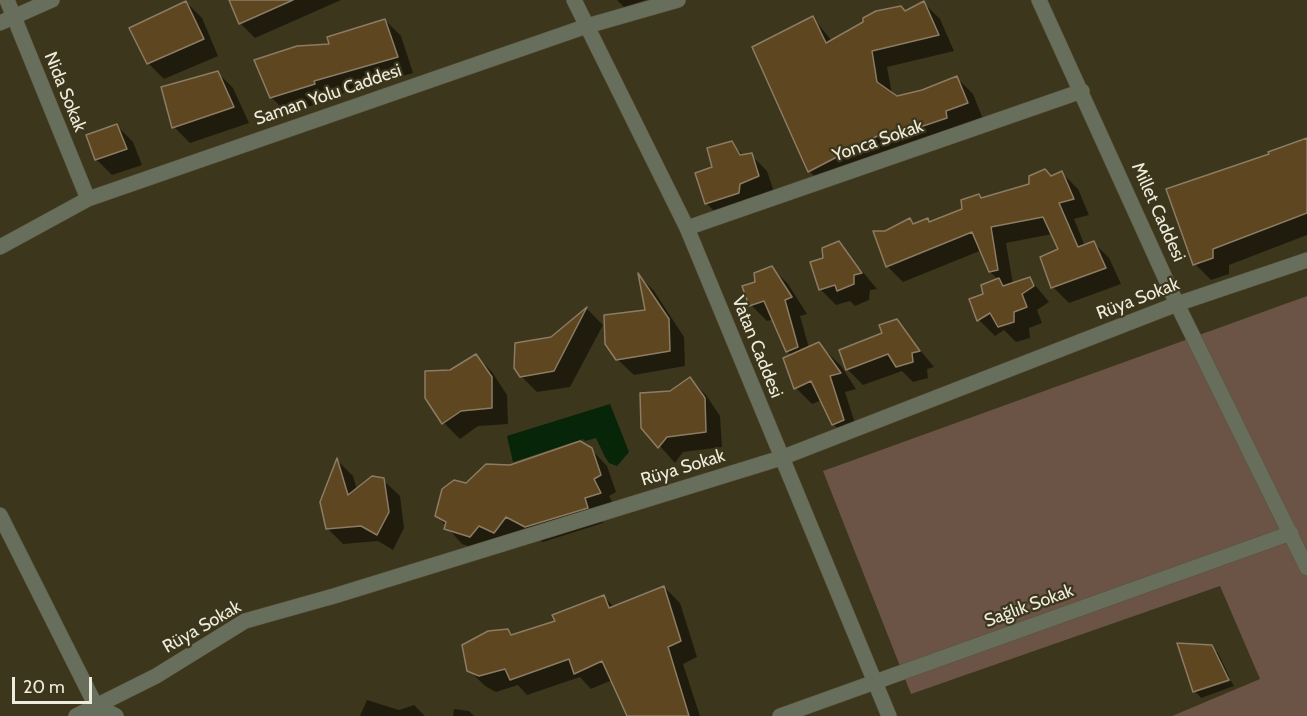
<!DOCTYPE html>
<html>
<head>
<meta charset="utf-8">
<style>
  body { margin:0 }
  #map { position:relative; width:1307px; height:716px; overflow:hidden; background:#3b361c; font-family:Cabin,sans-serif }
  canvas { display:block }
  .scale { position:absolute; left:12px; top:677px; width:80px; height:27px; box-sizing:border-box; border:3px solid #eeecdc; border-top:0; padding-left:8px; font-size:18px; line-height:21px; white-space:nowrap; color:#eeecdc; -webkit-text-stroke:4px #3b361c; paint-order:stroke }
</style>
</head>
<body>
<div id="map">
<canvas width="1307" height="716"></canvas>
<div class="scale">20 m</div>
</div>
<script>
const context = document.querySelector('canvas').getContext('2d');
context.lineJoin = 'round';
function paint(path, color) { context.fillStyle = color; context.fill(path, 'evenodd'); }
const shape = rows => new Path2D(rows.map(r => 'M' + r).join(''));
function strokePath(path, color, width, dash) { context.strokeStyle = color; context.lineWidth = width; context.lineCap = dash ? 'butt' : 'round'; context.setLineDash(dash || []); context.stroke(path); }
function label(font, color, halo, rows, align = 'center') {
  context.font = font + ' Cabin,sans-serif'; context.lineWidth = 4.5; context.setLineDash([]); context.textBaseline = 'middle'; context.strokeStyle = halo; context.fillStyle = color; for (const [text, x, y, turn = 0] of rows) {
    context.save(); context.translate(x, y); context.rotate((+turn || 0) * Math.PI / 180); context.textAlign = isNaN(turn) ? turn : align; if (halo) context.strokeText(text, 0, 0); context.fillText(text, 0, 0); context.restore();
  }
}
const green = shape([
  [1307,296,1307,716,1172,716,1260,679,1220,586,911,694,823,471]
]);
const water = shape([
  [610,404,629,452,617,466,609,463,605,457,596,438,585,441,583,439,513,462,507,436]
]);
const shadow = shape([
  [230,0,341,0,255,38,240,23],
  [617,0,646,0,624,7],
  [186,2,202,18,218,56,164,79,148,63],
  [924,3,940,19,954,51,887,67,892,94,897,98,922,92,957,78,973,94,983,119,825,187,809,171,813,18,832,41],
  [385,20,401,36,413,73,329,97,330,100,287,113,271,97,331,46],
  [217,72,233,88,249,123,190,143,174,127],
  [117,126,133,142,142,165,112,175,96,159],
  [1307,140,1307,235,1229,265,1229,274,1211,280,1195,264,1168,190],
  [731,143,744,156,751,155,767,171,774,192,722,219,706,203],
  [1062,173,1078,189,1089,215,1074,219,1085,246,1093,242,1109,258,1121,284,1069,303,1053,287,1060,249,1052,234,1006,243,1013,284,1030,279,1049,302,1037,310,1042,323,1029,328,1030,338,1016,342,1004,330,995,336,979,320,971,300,984,295,999,280,990,272,982,250,903,282,887,266,885,233,909,220,915,225,927,220,931,223,981,199],
  [839,243,877,289,870,290,869,300,855,306,850,301,836,305,820,289,825,259],
  [772,268,788,284,807,314,800,316,809,348,819,344,841,366,856,389,845,392,859,436,849,440,833,424,822,400,812,404,796,388,792,356,787,351,774,319,767,321,751,305,756,283],
  [640,277,654,291,684,337,685,366,634,375,617,359,647,312],
  [587,309,603,325,570,387,537,392,521,376,551,339],
  [896,321,934,367,927,369,928,378,913,382,902,371,863,385,847,369],
  [476,356,492,372,507,395,508,424,478,426,460,439,444,423,451,371],
  [690,379,706,395,720,416,722,447,683,452,675,463,643,427,671,393],
  [591,449,607,466,616,492,609,496,616,509,601,514,603,523,543,542,523,532,486,552,462,544,436,515,466,484,510,467],
  [338,461,353,476,357,490,383,480,400,496,404,528,393,550,378,541,343,544,327,528],
  [664,587,680,603,697,657,683,664,700,716,629,716,612,680,591,689,580,677,527,695,518,685,496,692,485,686,469,670,508,630,513,636,557,622,604,597,615,608],
  [1211,646,1218,653,1230,678,1196,689,1196,692,1231,681,1234,686,1201,698,1195,691],
  [367,700,399,710,414,705,425,716,360,716],
  [454,709,469,711,474,716,453,716]
]);
const building = shape([
  [229,0,293,0,239,24,229,0],
  [186,1,204,39,147,64,129,28,186,1],
  [924,1,939,35,872,51,877,82,897,96,922,90,957,76,968,103,946,111,947,118,914,129,910,125,888,134,887,131,808,172,752,47,813,16,826,43,863,22,863,18,876,11,901,6,905,11,924,1],
  [385,19,398,57,314,81,315,84,270,98,254,60,297,46,329,44,327,37,385,19],
  [218,71,234,107,172,128,161,87,218,71],
  [117,124,127,149,95,160,86,135,117,124],
  [1307,138,1307,213,1213,249,1213,258,1193,265,1166,189,1269,154,1268,152,1307,138],
  [732,141,740,155,752,153,759,176,740,184,739,193,705,204,695,173,712,167,707,148,732,141],
  [1045,169,1051,176,1062,171,1074,199,1059,203,1078,247,1094,241,1106,268,1051,288,1040,257,1058,249,1043,217,991,227,998,270,989,272,972,232,886,267,873,231,885,231,910,218,913,224,928,218,929,222,962,209,961,200,979,194,981,198,1029,184,1029,176,1045,169],
  [839,241,862,273,854,275,854,284,837,291,835,285,819,290,810,262,823,258,822,248,839,241],
  [772,266,792,297,785,300,798,347,786,352,764,301,749,306,742,286,755,282,754,273,772,266],
  [638,273,669,319,670,351,616,360,605,344,604,315,645,310,638,273],
  [1030,277,1034,286,1022,294,1027,307,1014,312,1014,322,998,327,990,313,977,321,969,299,983,294,981,285,999,278,1003,286,1030,277],
  [587,307,554,371,520,377,514,368,515,343,551,337,587,307],
  [897,319,920,351,912,353,913,362,896,367,888,354,846,370,839,350,882,333,879,325,897,319],
  [819,342,841,373,830,376,844,420,832,425,811,381,794,389,783,358,819,342],
  [476,354,492,377,492,408,461,411,442,424,425,398,425,371,450,370,476,354],
  [690,377,705,398,706,432,667,437,658,448,641,428,640,393,670,391,690,377],
  [580,441,592,448,601,475,594,479,601,493,585,498,588,508,525,527,506,517,494,533,479,526,470,537,444,529,446,522,435,516,442,489,454,480,466,483,486,464,510,465,580,441],
  [337,458,348,495,372,476,384,478,389,512,377,535,361,526,326,529,320,502,337,458],
  [664,586,681,641,668,647,689,716,627,716,602,661,574,674,569,659,510,680,505,669,479,676,467,671,462,645,488,631,508,629,511,635,555,621,552,615,604,595,609,608,664,586],
  [1177,643,1212,645,1229,680,1193,692,1177,643]
]);
const minor = shape([
  [7,0,88,199],
  [574,0,687,228,889,716],
  [1039,0,1177,304,1307,568],
  [0,23,52,0],
  [687,228,1082,91],
  [0,247,88,199,587,26,678,0],
  [0,515,101,716],
  [97,706,116,716],
  [76,716,156,676,245,621,334,596,781,458,1177,304,1307,260],
  [780,716,1291,533]
]);
const streetNames = [
  ["Nida Sokak",65,92,68],
  ["Saman Yolu Caddesi",328,95,-19],
  ["Yonca Sokak",878,141,-19],
  ["Millet Caddesi",1158,212,66],
  ["Rüya Sokak",1138,299,-21],
  ["Vatan Caddesi",757,347,68],
  ["Rüya Sokak",683,468,-17],
  ["Sağlık Sokak",1029,606,-20],
  ["Rüya Sokak",202,627,-30]
];
paint(green, '#6b5445');
paint(water, '#072508');
paint(shadow, '#0007');
paint(building, '#5d4620');
strokePath(building, '#8d7c63', 1.5);
strokePath(minor, '#58533b', 16);
strokePath(minor, '#686e5c', 15);
label('18px', '#eeecdc', '#3b361c', streetNames);
</script>
</body>
</html>
